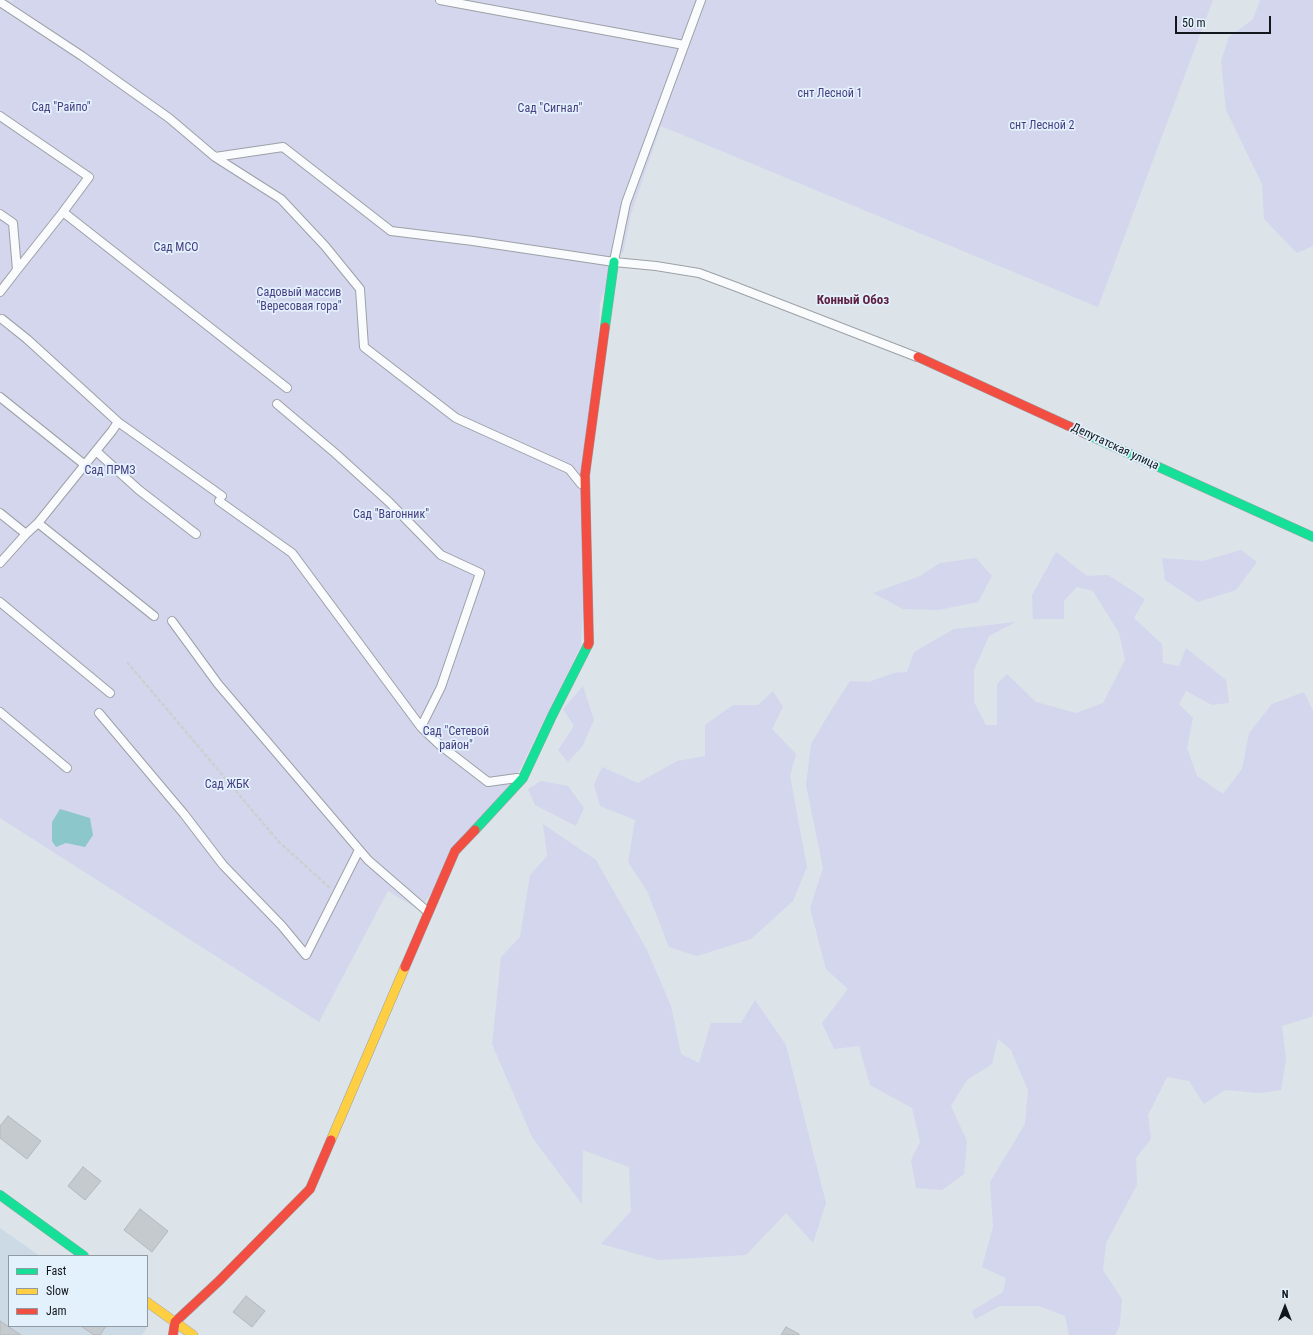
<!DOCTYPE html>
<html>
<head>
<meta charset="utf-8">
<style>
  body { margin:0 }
  #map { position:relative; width:1313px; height:1335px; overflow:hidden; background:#dce3e9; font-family:"Roboto Condensed",sans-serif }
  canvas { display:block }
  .legend { position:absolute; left:8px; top:1255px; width:140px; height:72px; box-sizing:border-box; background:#e3f1fd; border:1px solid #8f9aa3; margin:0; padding:5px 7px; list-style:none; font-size:12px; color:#12171b }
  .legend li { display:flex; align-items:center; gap:8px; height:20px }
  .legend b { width:20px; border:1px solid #8f9aa3 }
  .north { position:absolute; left:1265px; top:1287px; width:40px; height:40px; -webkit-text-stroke:3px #e3f1fd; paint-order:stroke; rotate:0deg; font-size:11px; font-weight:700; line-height:16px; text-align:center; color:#12171b }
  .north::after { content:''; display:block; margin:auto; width:14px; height:18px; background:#12171b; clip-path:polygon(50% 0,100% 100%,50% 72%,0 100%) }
  .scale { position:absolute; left:1175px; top:16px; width:96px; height:18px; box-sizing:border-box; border:2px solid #12171b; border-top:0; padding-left:5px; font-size:12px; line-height:14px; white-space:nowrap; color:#12171b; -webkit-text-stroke:3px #e3f1fd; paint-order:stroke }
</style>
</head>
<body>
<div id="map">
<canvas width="1313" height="1335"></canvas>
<ul class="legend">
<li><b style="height:5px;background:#16e098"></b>Fast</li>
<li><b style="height:5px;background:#ffcf43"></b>Slow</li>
<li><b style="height:5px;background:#f24e42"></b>Jam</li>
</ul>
<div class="north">N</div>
<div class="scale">50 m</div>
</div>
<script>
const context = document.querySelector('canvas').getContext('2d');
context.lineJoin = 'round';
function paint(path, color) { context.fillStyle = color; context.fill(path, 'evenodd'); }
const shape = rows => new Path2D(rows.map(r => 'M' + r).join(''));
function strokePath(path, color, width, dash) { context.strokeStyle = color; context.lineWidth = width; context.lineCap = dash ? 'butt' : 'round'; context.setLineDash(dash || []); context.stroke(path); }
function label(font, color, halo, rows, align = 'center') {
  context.font = font + ' "Roboto Condensed",sans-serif'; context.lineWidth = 3.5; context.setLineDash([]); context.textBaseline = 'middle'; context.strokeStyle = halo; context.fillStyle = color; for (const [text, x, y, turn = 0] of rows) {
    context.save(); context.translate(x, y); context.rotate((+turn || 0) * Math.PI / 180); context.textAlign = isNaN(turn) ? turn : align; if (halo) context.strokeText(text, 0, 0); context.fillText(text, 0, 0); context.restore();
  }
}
const built = shape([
  [0,1228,40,1256,9,1256,9,1326,144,1326,147,1328,142,1335,0,1335]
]);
const green = shape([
  [0,0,9,0,12,2,13,0,1213,0,1098,307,661,126,631,214,623,253,619,251,600,303,581,646,518,773,419,910,388,891,319,1022,0,818],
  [1260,0,1313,0,1313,246,1297,253,1264,219,1262,184,1226,110,1221,61,1229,37,1253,19],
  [1241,550,1257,562,1236,590,1198,602,1165,580,1162,558,1203,561],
  [1056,552,1087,576,1108,575,1145,599,1134,618,1162,644,1163,663,1179,666,1186,648,1226,680,1229,703,1212,705,1186,691,1179,704,1193,718,1187,748,1197,776,1223,794,1242,769,1249,733,1272,704,1304,692,1313,711,1313,1014,1311,1017,1282,1026,1286,1059,1281,1090,1260,1093,1225,1090,1204,1104,1189,1081,1167,1077,1148,1115,1151,1139,1136,1158,1137,1185,1106,1243,1103,1270,1122,1299,1120,1325,1115,1335,1069,1335,1065,1316,1039,1306,1000,1306,975,1319,972,1311,1003,1292,1006,1278,982,1267,993,1227,990,1182,1025,1124,1028,1091,1011,1050,998,1039,992,1064,967,1080,951,1106,967,1141,964,1174,942,1190,916,1188,911,1160,920,1142,912,1108,870,1085,859,1046,834,1049,822,1023,848,989,826,969,810,908,823,868,806,785,811,744,827,717,850,681,869,682,894,673,907,672,914,652,954,629,1016,622,989,636,974,670,974,702,986,725,997,725,997,684,1007,674,1036,702,1076,713,1103,703,1125,660,1119,633,1093,591,1077,587,1064,601,1064,619,1033,619,1032,595],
  [976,558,992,576,978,602,938,610,903,609,873,593,920,576,940,563],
  [583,686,594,720,582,747,568,762,558,750,574,726,563,709],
  [773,691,783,707,772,729,796,754,790,776,807,867,793,901,751,939,697,956,669,947,647,891,628,862,635,820,600,806,594,785,602,767,638,783,677,761,705,756,705,725,733,705,758,705],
  [541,781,568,786,584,808,576,826,535,805,528,789],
  [543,824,596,860,647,950,671,1006,681,1054,699,1063,711,1023,741,1023,755,1000,786,1045,826,1203,813,1243,786,1213,746,1255,659,1260,601,1244,631,1211,629,1167,583,1150,582,1204,532,1137,492,1044,501,957,520,937,530,875,547,856]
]);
const water = shape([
  [60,809,90,818,93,835,85,847,66,843,56,847,52,841,52,822]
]);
const building = shape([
  [8,1116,41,1141,27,1159,0,1138,0,1126,8,1116],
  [83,1167,101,1181,85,1200,68,1186,83,1167],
  [140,1209,168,1231,152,1252,124,1230,140,1209],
  [246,1296,265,1311,252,1327,233,1312,246,1296],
  [0,1321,21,1335,0,1335,0,1321],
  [81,1326,106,1326,100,1335,94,1335,81,1326],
  [786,1327,799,1334,799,1335,781,1335,786,1327]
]);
const path = shape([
  [127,662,279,842,330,888]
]);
const lane = shape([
  [440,0,684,45],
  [0,2,82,56,169,118,215,157,283,147,391,231,473,241,614,262,656,266,699,273,734,286,917,357],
  [0,116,89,177,63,212],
  [215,157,281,199,325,246,360,289,364,347,456,418,569,469,581,484],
  [0,214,13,223,17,270,63,212,287,388],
  [614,261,626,203,701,0],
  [0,292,17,270],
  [2,319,27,339,118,422],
  [0,397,85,465],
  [277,404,335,453,389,502,441,555,480,573,441,687,421,727],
  [96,451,139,490,196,534],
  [219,501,292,553,421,727,440,745,488,782,517,778],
  [0,513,26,534],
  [38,523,112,431,118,422,222,496],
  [0,563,26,534,38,523,154,616],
  [0,602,110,693],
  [172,621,218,684,368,860,428,912],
  [0,712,67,768],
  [99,713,184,814,223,865,282,926,306,955,359,850]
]);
const fast = shape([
  [605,327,614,262],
  [1086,434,1313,537],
  [475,830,523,778,552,716,588,645],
  [0,1195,84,1256]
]);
const slow = shape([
  [331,1140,405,967],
  [147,1302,193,1335]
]);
const jam = shape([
  [918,357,1086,434],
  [588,645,589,643,585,475,605,327],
  [405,967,455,851,475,830],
  [173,1335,175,1322,219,1281,310,1189,331,1140]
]);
const parkNames = [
  ["снт Лесной 1",830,94],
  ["Сад \"Райпо\"",61,108],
  ["Сад \"Сигнал\"",550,109],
  ["снт Лесной 2",1042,126],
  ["Сад МСО",176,248],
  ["Садовый массив",299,293],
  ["\"Вересовая гора\"",299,307],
  ["Сад ПРМЗ",110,471],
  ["Сад \"Вагонник\"",391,515],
  ["Сад \"Сетевой",456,732],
  ["район\"",456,746],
  ["Сад ЖБК",227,785]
];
const streetNames = [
  ["Депутатская улица",1115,447,25]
];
const neighbourhoodNames = [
  ["Конный Обоз",853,301]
];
paint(built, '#ccdae6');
paint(green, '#d4d6ed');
paint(water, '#8cc7cc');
paint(building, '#c5cacf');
strokePath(building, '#b4b8be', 1);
strokePath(lane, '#9ca1a6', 10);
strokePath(fast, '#9ca1a6', 10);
strokePath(slow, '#9ca1a6', 10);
strokePath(jam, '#9ca1a6', 10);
strokePath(path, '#cecfd1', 2.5, [4, 2]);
strokePath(lane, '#fafbfc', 8);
strokePath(fast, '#16e098', 9);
strokePath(slow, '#ffcf43', 9);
strokePath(jam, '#f24e42', 9);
label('12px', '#473e81', '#e3f1fd', parkNames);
label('12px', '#12171b', '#e3f1fd', streetNames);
label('bold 13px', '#5f2041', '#e3f1fd', neighbourhoodNames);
</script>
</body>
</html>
